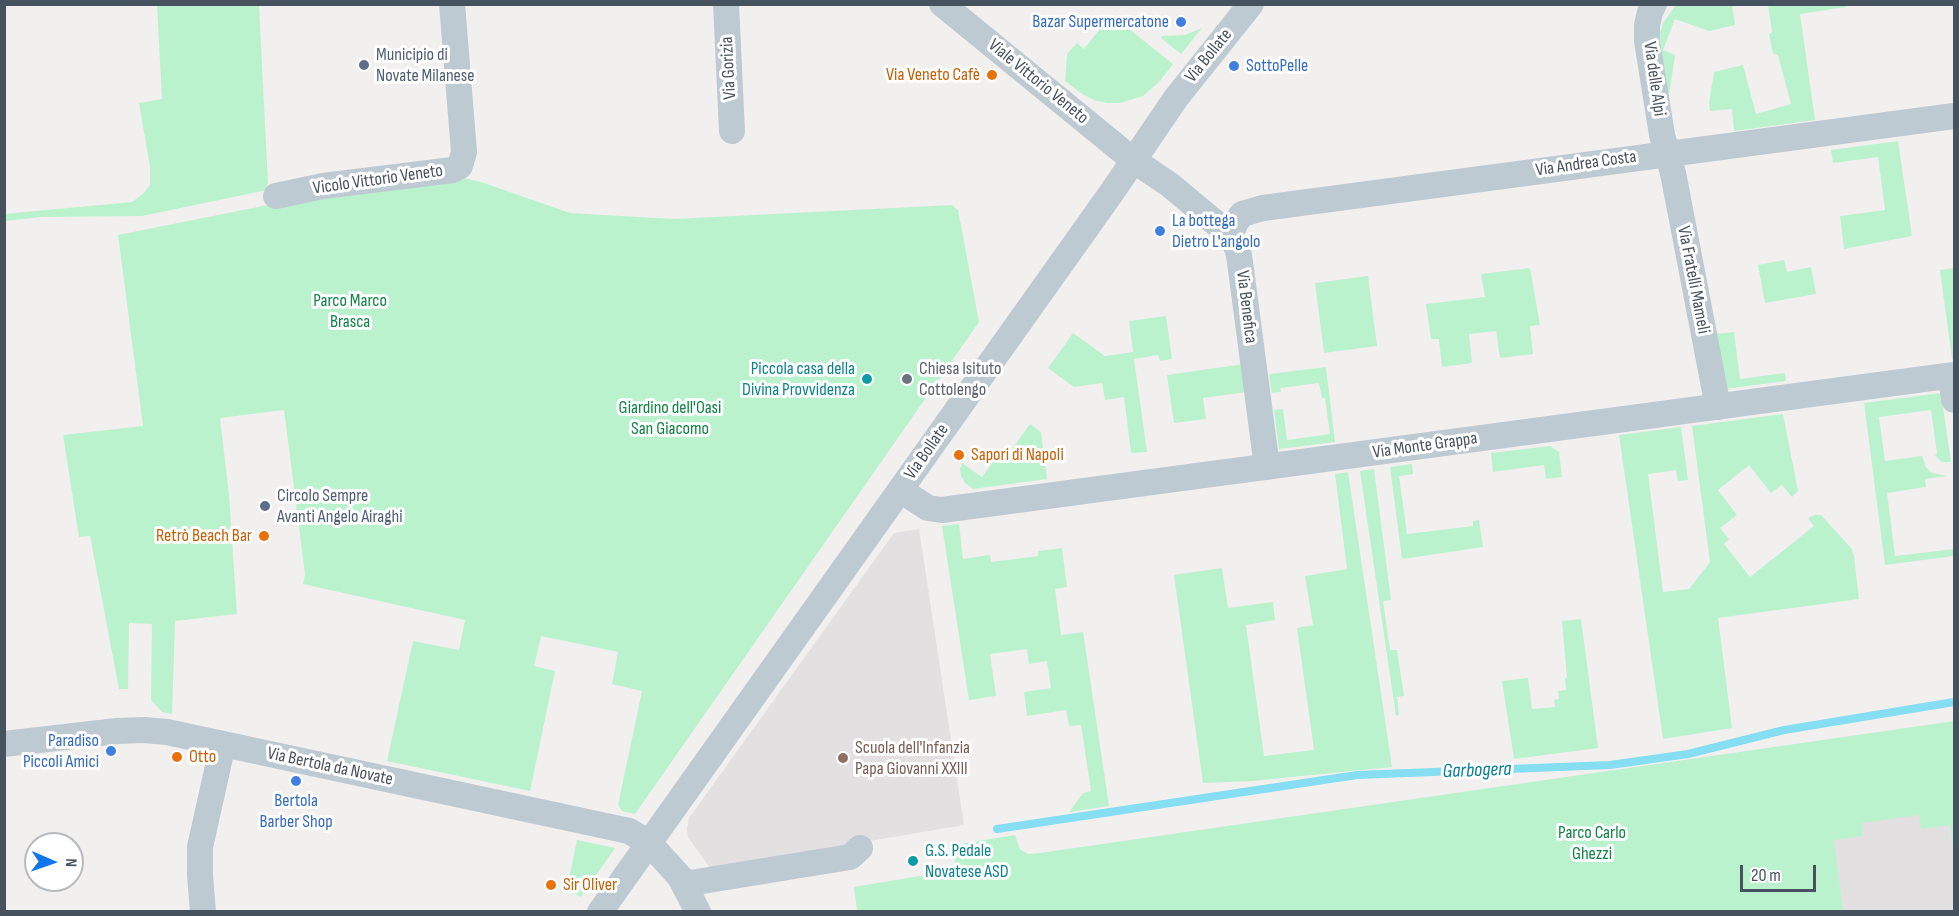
<!DOCTYPE html>
<html>
<head>
<meta charset="utf-8">
<style>
  body { margin:0 }
  #map { position:relative; width:1959px; height:916px; overflow:hidden; background:#f2efef; font-family:"Sofia Sans Condensed",sans-serif }
  canvas { display:block }
  .frame { position:absolute; inset:0; border:6px solid #46535e; pointer-events:none }
  .north { position:absolute; left:24px; top:832px; width:60px; height:60px; box-sizing:border-box; background:#fff; border:2px solid #b5babf; border-radius:50%; rotate:92deg; font-size:16px; font-weight:700; line-height:24px; text-align:center; color:#46535e }
  .north::after { content:''; display:block; margin:auto; width:21px; height:27px; background:#0e77ec; clip-path:polygon(50% 0,100% 100%,50% 72%,0 100%) }
  .scale { position:absolute; left:1740px; top:865px; width:76px; height:27px; box-sizing:border-box; border:3px solid #46535e; border-top:0; padding-left:8px; font-size:18px; line-height:21px; white-space:nowrap; color:#46535e; -webkit-text-stroke:4px #fff; paint-order:stroke }
</style>
</head>
<body>
<div id="map">
<canvas width="1959" height="916"></canvas>
<div class="frame"></div>
<div class="north">N</div>
<div class="scale">20 m</div>
</div>
<script>
const context = document.querySelector('canvas').getContext('2d');
context.lineJoin = 'round';
function paint(path, color) { context.fillStyle = color; context.fill(path, 'evenodd'); }
const shape = rows => new Path2D(rows.map(r => 'M' + r).join(''));
function strokePath(path, color, width, dash) { context.strokeStyle = color; context.lineWidth = width; context.lineCap = dash ? 'butt' : 'round'; context.setLineDash(dash || []); context.stroke(path); }
function label(font, color, halo, rows, align = 'center') {
  context.font = font + ' "Sofia Sans Condensed",sans-serif'; context.lineWidth = 6; context.setLineDash([]); context.textBaseline = 'middle'; context.strokeStyle = halo; context.fillStyle = color; for (const [text, x, y, turn = 0] of rows) {
    context.save(); context.translate(x, y); context.rotate((+turn || 0) * Math.PI / 180); context.textAlign = isNaN(turn) ? turn : align; if (halo) context.strokeText(text, 0, 0); context.fillText(text, 0, 0); context.restore();
  }
}
const education = shape([
  [919,529,964,825,710,868,688,837,687,829,689,818,894,533],
  [1954,732,1954,911,1670,911]
]);
const green = shape([
  [157,5,259,5,268,184,267,185,267,190,142,216,41,217,5,221,4,214,132,202,143,194,150,185,150,167,139,103,162,99],
  [1676,5,1732,5,1735,25,1709,31,1675,19,1663,50,1675,55,1669,95,1666,95,1660,34,1663,23],
  [1768,5,1846,4,1846,7,1800,14,1815,120,1734,131,1732,109,1710,111,1709,103,1714,72,1743,65,1756,114,1791,104,1778,55,1773,54,1769,34,1772,32],
  [1124,25,1173,64,1159,82,1143,96,1120,103,1107,103,1094,100,1082,94,1065,81,1067,54,1077,43,1084,49,1100,29],
  [1202,28,1181,54,1161,38,1162,36,1185,35],
  [1898,141,1912,236,1844,249,1840,216,1885,210,1878,157,1833,163,1831,150],
  [460,177,481,182,570,213,674,219,952,205,958,210,979,322,635,814,622,811,618,805,642,691,612,684,618,652,541,636,534,666,555,671,530,791,387,761,413,641,459,650,465,620,303,584,305,574,284,410,220,418,229,495,237,614,175,621,172,714,162,712,151,700,152,624,129,623,128,689,119,689,90,536,79,537,63,435,143,426,118,235,323,194],
  [1784,260,1787,272,1811,267,1816,294,1765,303,1758,265],
  [1530,268,1540,325,1530,326,1533,354,1500,358,1496,331,1469,334,1472,363,1442,367,1439,339,1431,339,1426,304,1485,297,1481,274],
  [1954,268,1954,359,1952,359,1940,270],
  [1368,276,1377,346,1324,353,1315,283],
  [1166,316,1172,359,1160,361,1158,355,1134,359,1147,452,1131,453,1124,397,1105,400,1102,383,1074,387,1048,368,1073,333,1105,356,1133,352,1129,321],
  [1734,332,1740,379,1785,373,1786,381,1726,389,1715,334],
  [1244,364,1247,392,1203,398,1206,419,1174,423,1167,375],
  [1326,367,1335,442,1279,449,1274,410,1283,409,1287,440,1330,434,1325,398,1322,398,1319,383,1280,388,1281,392,1272,393,1269,374],
  [1941,393,1951,462,1942,462,1935,456,1937,453,1931,410,1879,417,1885,461,1922,456,1926,467,1932,473,1947,476,1925,479,1926,487,1887,493,1895,556,1954,549,1954,556,1885,565,1864,403],
  [1783,414,1798,491,1792,497,1782,485,1771,493,1749,465,1718,490,1737,515,1720,528,1729,539,1724,544,1750,577,1814,526,1808,518,1815,515,1821,515,1851,548,1854,556,1859,599,1718,618,1732,728,1663,739,1619,435,1681,427,1688,480,1678,481,1676,470,1648,474,1663,592,1689,589,1710,562,1692,426],
  [1030,424,1041,432,1047,479,973,489,965,483,961,476,960,469,962,463,982,477,1000,452,1007,456],
  [1550,446,1559,452,1562,477,1546,479,1544,465,1493,472,1491,453],
  [1412,464,1413,474,1399,476,1407,534,1473,526,1473,521,1479,520,1483,547,1402,559,1390,467],
  [1374,469,1391,600,1383,601,1390,650,1397,650,1404,696,1397,697,1399,715,1396,716,1360,471],
  [1348,472,1392,767,1252,781,1203,783,1174,575,1222,568,1228,608,1273,602,1275,620,1246,625,1264,756,1314,750,1297,628,1313,625,1305,576,1347,569,1335,474],
  [959,524,963,559,990,555,991,562,1038,556,1038,551,1062,548,1067,587,1055,589,1061,635,1083,632,1109,806,1069,812,1083,793,1091,791,1081,725,1069,726,1066,710,1027,716,1024,692,1051,688,1047,661,1029,664,1027,649,990,654,996,696,969,700,942,526],
  [1581,619,1598,748,1514,759,1502,681,1528,678,1532,709,1555,707,1554,700,1559,699,1558,691,1566,690,1565,679,1567,678,1562,621],
  [1954,721,1954,858,1950,825,1921,829,1919,815,1862,823,1863,836,1834,840,1843,911,857,911,854,887,956,870,953,845,1015,835,1020,849,1028,854,1040,853],
  [577,840,615,848,581,897,567,889]
]);
const stream = shape([
  [997,829,1357,775,1610,765,1688,754,1784,730,1954,702]
]);
const minor = shape([
  [726,4,732,131],
  [942,4,1133,160,1170,185,1230,235,1238,250,1240,262,1267,467],
  [1654,4,1650,12,1647,25,1647,41,1662,135,1673,173,1718,407],
  [276,196,323,186,453,170,460,166,464,152,452,4],
  [1230,235,1236,222,1242,214,1263,208,1954,116],
  [1951,376,1954,400],
  [900,490,928,508,942,510,1954,375],
  [4,744,117,731,144,730,167,732,629,831,649,843,680,877,698,912],
  [684,884,850,857,860,848],
  [203,912,200,875,200,847,223,744],
  [600,912,1112,192,1176,98,1251,4]
]);
const markers = [
  [1181,22,6,"#3f7fe0"],
  [364,65,6,"#5c6f8a"],
  [1234,66,6,"#3f7fe0"],
  [992,75,6,"#e8710a"],
  [1160,231,6,"#3f7fe0"],
  [867,379,6,"#0f9aa8"],
  [907,379,6,"#6b7280"],
  [959,455,6,"#e8710a"],
  [265,506,6,"#5c6f8a"],
  [264,536,6,"#e8710a"],
  [111,751,6,"#3f7fe0"],
  [177,757,6,"#e8710a"],
  [843,758,6,"#8d6e63"],
  [296,781,6,"#3f7fe0"],
  [913,861,6,"#0f9aa8"],
  [551,885,6,"#e8710a"]
];
const shopNames = [
  ["Bazar Supermercatone",1169,22],
  ["SottoPelle",1246,66,"left"],
  ["La bottega",1172,221,"left"],
  ["Dietro L'angolo",1172,242,"left"],
  ["Paradiso",99,741],
  ["Piccoli Amici",99,762],
  ["Bertola",296,801,"center"],
  ["Barber Shop",296,822,"center"]
];
const serviceNames = [
  ["Municipio di",376,55],
  ["Novate Milanese",376,76],
  ["Circolo Sempre",277,496],
  ["Avanti Angelo Airaghi",277,517]
];
const streetNames = [
  ["Via Bollate",1209,56,-51],
  ["Via Gorizia",729,68,-93],
  ["Via delle Alpi",1654,79,82],
  ["Viale Vittorio Veneto",1038,82,39],
  ["Via Andrea Costa",1586,164,-8],
  ["Vicolo Vittorio Veneto",378,180,-8],
  ["Via Fratelli Mameli",1693,280,79],
  ["Via Benefica",1246,307,83],
  ["Via Monte Grappa",1425,446,-8],
  ["Via Bollate",927,452,-55],
  ["Via Bertola da Novate",330,767,12]
];
const foodNames = [
  ["Via Veneto Cafè",980,75,"right"],
  ["Sapori di Napoli",971,455],
  ["Retrò Beach Bar",252,536,"right"],
  ["Otto",189,757],
  ["Sir Oliver",563,885]
];
const parkNames = [
  ["Parco Marco",350,301],
  ["Brasca",350,322],
  ["Giardino dell'Oasi",670,408],
  ["San Giacomo",670,429],
  ["Parco Carlo",1592,833],
  ["Ghezzi",1592,854]
];
const cultureNames = [
  ["Piccola casa della",855,369],
  ["Divina Provvidenza",855,390],
  ["G.S. Pedale",925,851,"left"],
  ["Novatese ASD",925,872,"left"]
];
const worshipNames = [
  ["Chiesa Isituto",919,369],
  ["Cottolengo",919,390]
];
const educationNames = [
  ["Scuola dell'Infanzia",855,748],
  ["Papa Giovanni XXIII",855,769]
];
const waterNames = [
  ["Garbogera",1477,771,-2]
];
paint(education, '#e3e0e1');
paint(green, '#bbf2ce');
strokePath(stream, '#85def1', 8);
strokePath(minor, '#becad2', 26);
for (const [x, y, r, color] of markers) { const dot = new Path2D(); dot.arc(x, y, r, 0, 2 * Math.PI); context.fillStyle = color; context.fill(dot); strokePath(dot, '#fff', 2); }
label('18px', '#366cbe', '#fff', shopNames, 'right');
label('18px', '#4e5e75', '#fff', serviceNames, 'left');
label('18px', '#46535e', '#fff', streetNames);
label('18px', '#c56008', '#fff', foodNames, 'left');
label('18px', '#118447', '#fff', parkNames);
label('18px', '#0d838f', '#fff', cultureNames, 'right');
label('18px', '#5b616d', '#fff', worshipNames, 'left');
label('18px', '#785e54', '#fff', educationNames, 'left');
label('italic 20px', '#06809a', '#fff', waterNames);
</script>
</body>
</html>
